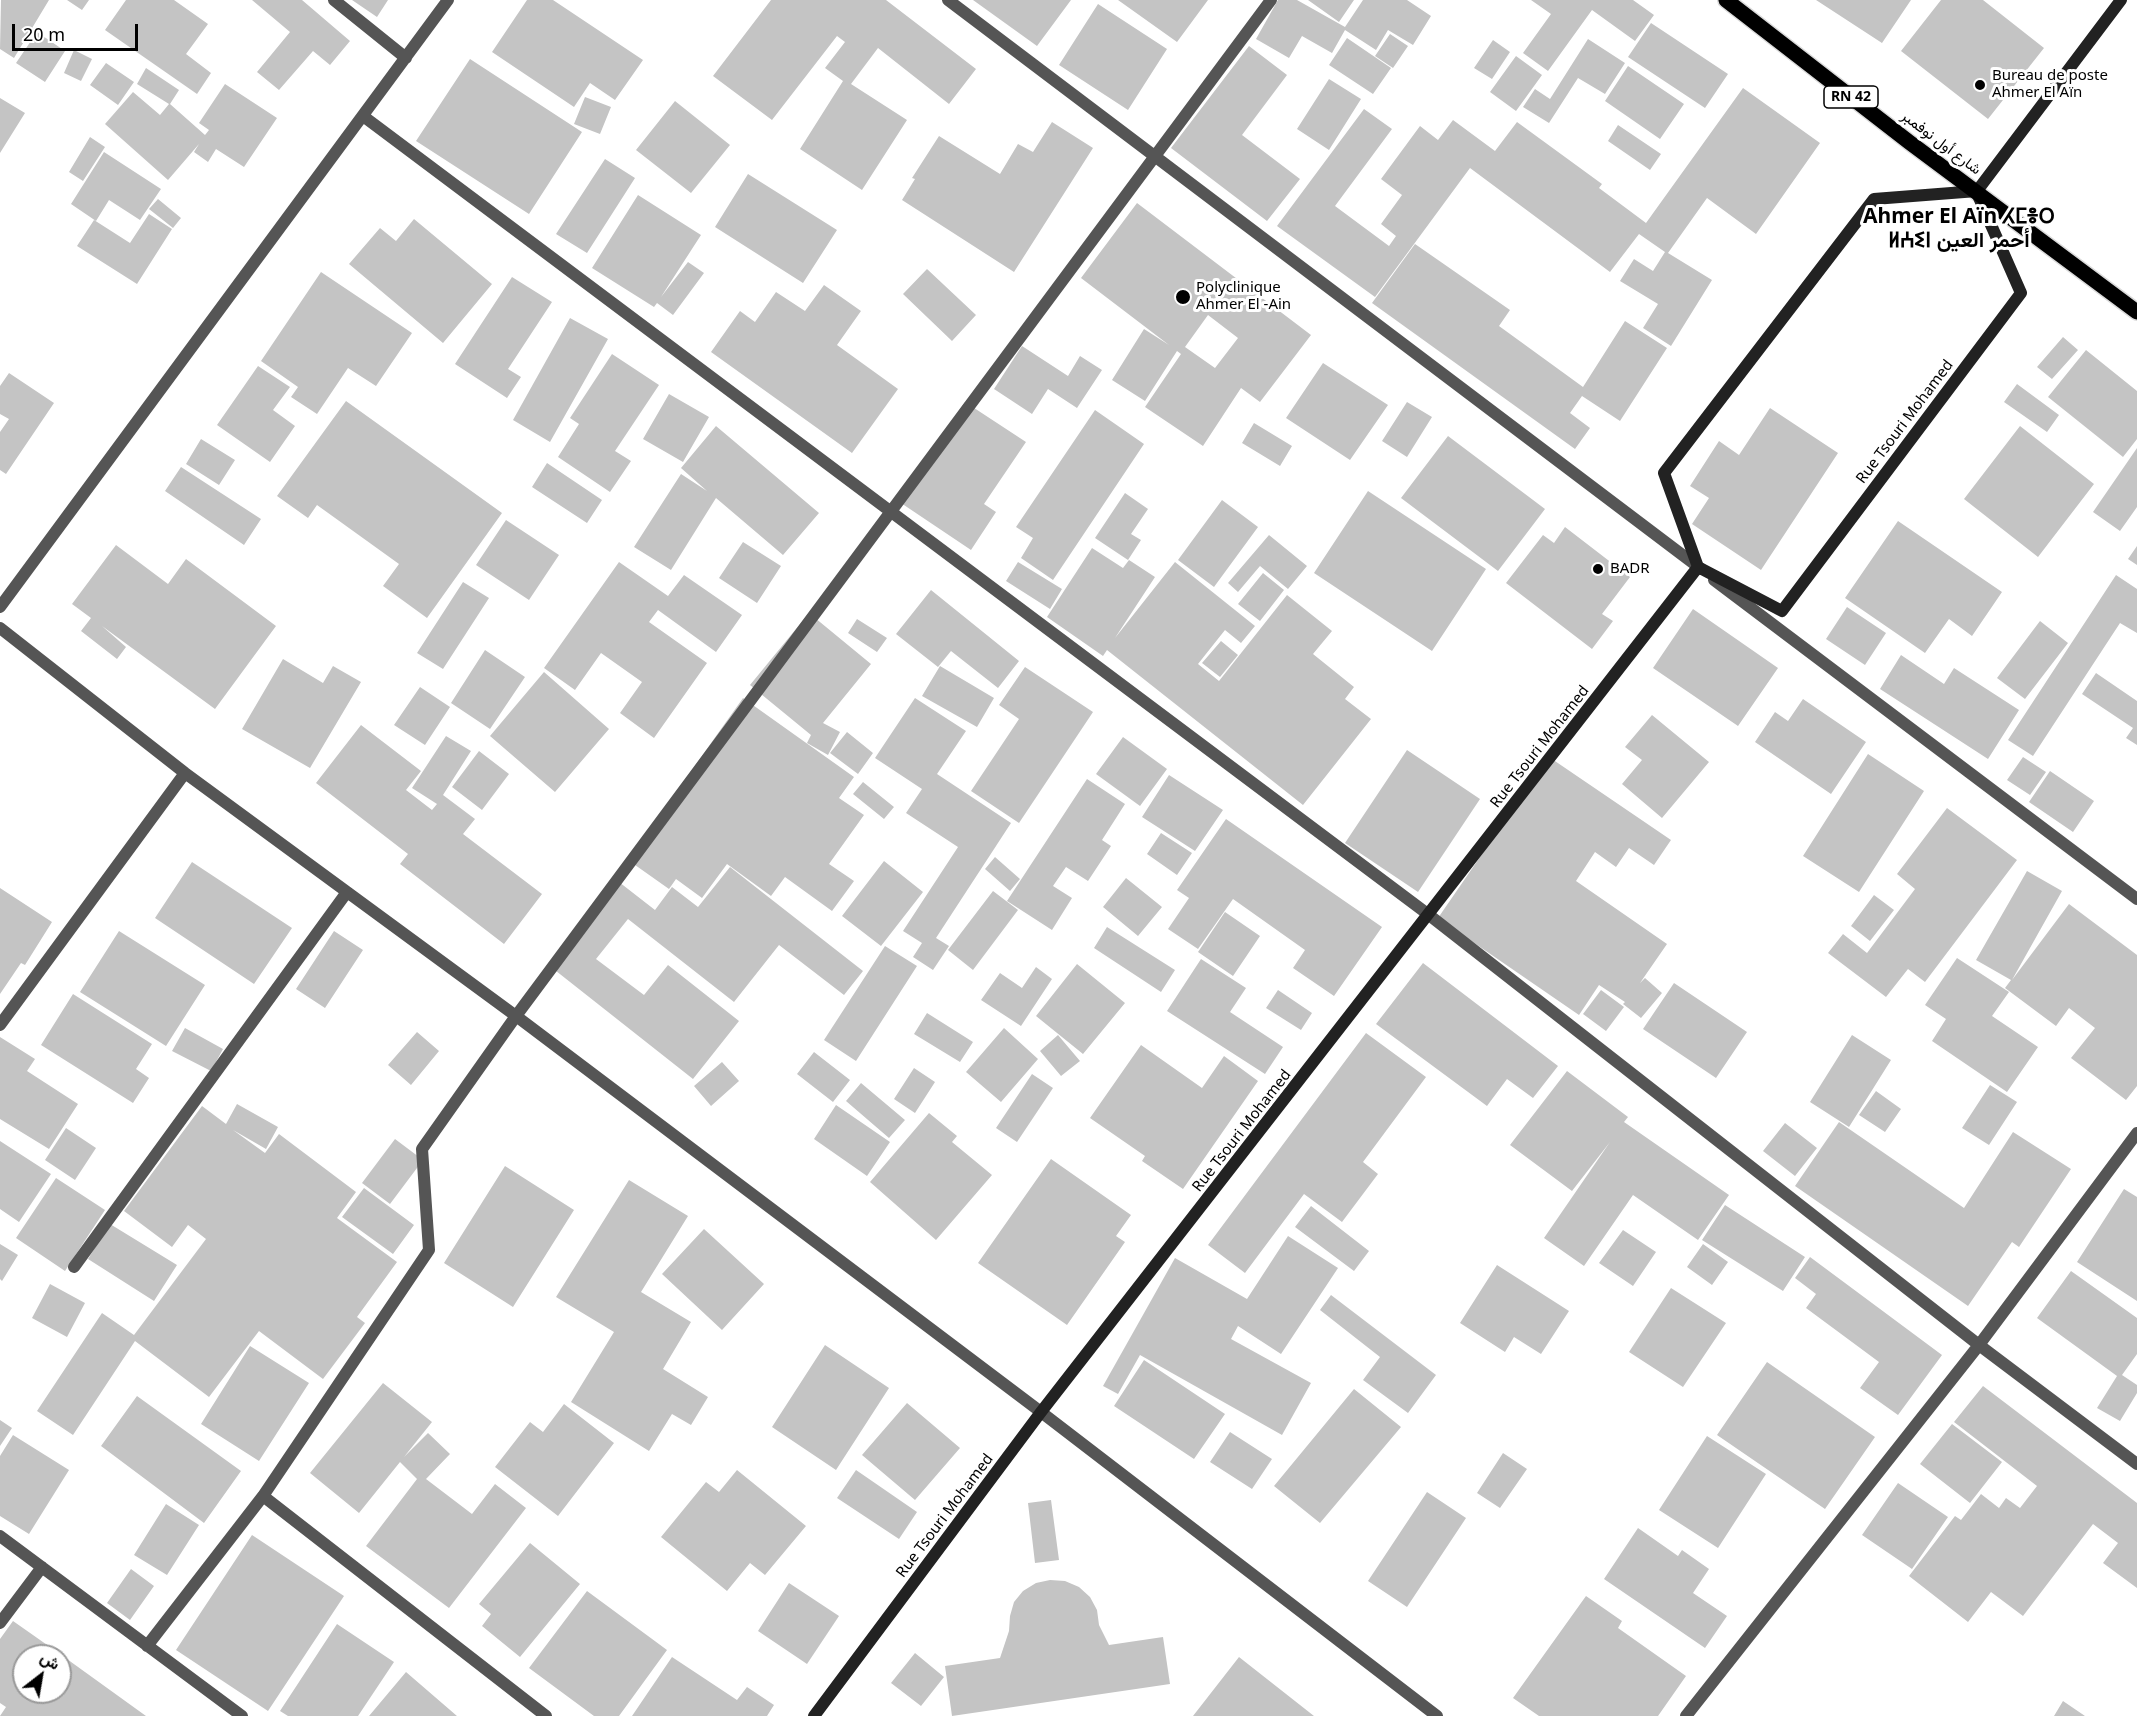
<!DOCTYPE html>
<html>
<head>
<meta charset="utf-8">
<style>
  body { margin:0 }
  #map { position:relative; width:2137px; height:1716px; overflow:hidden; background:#fff; font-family:"Noto Sans",Vazirmatn,sans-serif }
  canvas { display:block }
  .north { position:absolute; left:12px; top:1644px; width:60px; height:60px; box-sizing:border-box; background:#fff; border:2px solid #999; border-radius:50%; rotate:31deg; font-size:16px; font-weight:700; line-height:24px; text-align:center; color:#000 }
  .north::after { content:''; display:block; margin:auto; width:21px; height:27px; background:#000; clip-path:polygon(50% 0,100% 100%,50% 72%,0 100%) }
  .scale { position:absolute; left:12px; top:24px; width:126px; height:27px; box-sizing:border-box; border:3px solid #000; border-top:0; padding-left:8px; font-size:18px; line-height:21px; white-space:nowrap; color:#000; -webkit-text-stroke:4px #fff; paint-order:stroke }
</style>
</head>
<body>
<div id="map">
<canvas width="2137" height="1716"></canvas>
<div class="north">ش</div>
<div class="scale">20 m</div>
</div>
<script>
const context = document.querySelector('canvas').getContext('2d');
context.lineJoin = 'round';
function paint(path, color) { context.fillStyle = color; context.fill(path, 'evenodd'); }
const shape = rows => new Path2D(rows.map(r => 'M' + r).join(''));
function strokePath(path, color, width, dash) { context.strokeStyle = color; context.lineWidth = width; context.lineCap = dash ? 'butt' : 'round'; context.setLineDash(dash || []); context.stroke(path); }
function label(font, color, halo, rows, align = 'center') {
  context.font = font + ' "Noto Sans",Vazirmatn,"Noto Sans Tifinagh",sans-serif'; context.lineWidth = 6; context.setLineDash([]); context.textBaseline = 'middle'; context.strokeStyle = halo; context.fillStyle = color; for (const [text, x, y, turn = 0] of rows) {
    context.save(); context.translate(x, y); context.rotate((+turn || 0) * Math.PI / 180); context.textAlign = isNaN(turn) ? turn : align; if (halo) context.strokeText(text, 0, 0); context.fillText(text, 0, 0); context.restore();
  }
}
const building = shape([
  [1,0,49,0,14,58,0,49],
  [67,0,89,0,82,10],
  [126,0,174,0,208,24,186,54,211,73,197,94,105,30],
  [252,0,302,0,350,41,330,65,313,51,279,90,257,72,290,32],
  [352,0,388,0,377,17],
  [527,0,553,0,643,60,615,100,590,83,574,107,492,52],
  [771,0,886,0,976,69,949,104,878,48,851,84,907,120,862,190,800,149,843,81,825,68,845,42,837,36,772,120,713,76],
  [973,0,1071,0,1037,46],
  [1118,0,1208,0,1177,42],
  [1278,0,1297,0,1345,27,1363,0,1407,0,1431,16,1413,45,1388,30,1376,50,1345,30,1332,53,1302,36,1289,58,1256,39],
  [1308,0,1354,0,1339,22],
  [1531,0,1633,0,1654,15,1635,41,1592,10,1548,71,1523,53,1551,14],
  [1816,0,1911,0,1882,43],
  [1941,0,1983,0,2044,48,1988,119,1901,51],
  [1098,4,1167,49,1128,110,1059,65],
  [1651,23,1728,74,1705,108,1628,57],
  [37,32,65,51,45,82,16,63],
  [1390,34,1408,46,1393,68,1375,56],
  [1347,38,1391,68,1373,94,1329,65],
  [1588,39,1625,63,1605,94,1578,78,1549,123,1523,107,1535,89,1550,99],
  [1493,40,1510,52,1492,79,1474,68],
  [1249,46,1287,75,1242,135,1300,179,1267,221,1171,148],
  [74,50,92,59,81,81,64,73],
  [1516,56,1542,75,1516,111,1490,92],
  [470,59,582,132,529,214,416,141],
  [106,63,134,82,118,105,90,85],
  [1628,66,1684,104,1660,139,1605,101],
  [146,68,179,90,170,104,205,135,209,130,199,123,225,84,277,118,244,167,216,149,208,162,194,152,199,144,168,180,105,124,133,92,160,115,169,104,137,84],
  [1329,79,1361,99,1329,150,1297,129],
  [1743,88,1820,143,1756,234,1707,198,1668,253,1712,280,1671,346,1643,328,1658,304,1620,281,1634,259,1653,271,1665,252,1639,234,1610,272,1470,168,1375,297,1277,226,1364,109,1392,129,1335,206,1389,246,1396,236,1381,224,1402,195,1381,179,1420,126,1438,140,1453,120,1495,151,1517,122,1602,184,1599,188,1646,223],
  [585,97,611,107,600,134,574,124],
  [0,98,25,113,0,153],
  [675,101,730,145,691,193,636,150],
  [1052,122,1093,148,1014,272,902,200,915,179,912,178,939,136,1000,174,1018,144,1033,152],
  [1618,125,1661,154,1650,170,1608,141],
  [90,137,105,147,83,181,69,172],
  [104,152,161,189,140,220,109,200,96,221,71,204],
  [605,159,635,178,587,253,556,234],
  [748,174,837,230,803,283,715,227],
  [638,195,701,235,661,297,688,262,704,273,673,315,657,303,654,307,592,268],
  [158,199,181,218,173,228,149,209],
  [1137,203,1311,335,1260,402,1241,388,1203,446,1145,407,1181,354,1177,351,1145,401,1112,380,1144,329,1169,345,1081,278],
  [1208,315,1238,338,1215,368,1185,347],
  [149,214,172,229,137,284,77,246,94,220,130,243],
  [414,219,492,284,443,343,349,264,380,228,396,241],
  [1415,244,1510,310,1499,326,1583,387,1625,321,1667,348,1620,421,1582,396,1570,413,1590,428,1575,449,1372,303],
  [927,269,976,315,952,341,903,294],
  [321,272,412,333,376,386,348,368,317,414,291,397,298,387,261,361],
  [512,277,552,302,508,369,521,377,507,398,455,364],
  [824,285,861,311,837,345,898,389,852,453,711,352,740,311,755,322,776,292,805,311],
  [570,318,608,339,550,442,513,420],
  [2063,337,2078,350,2052,379,2037,367],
  [1022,346,1068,376,1080,356,1102,370,1077,408,1048,389,1032,414,994,389],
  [2086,350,2137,391,2137,439,2123,457,2048,397],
  [612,354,659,385,615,451,631,461,610,492,558,457,579,424,570,418],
  [1323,363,1388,405,1350,460,1286,418],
  [258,366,290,387,273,410,295,426,270,462,217,425],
  [9,373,54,403,6,474,0,470,0,432,9,419,0,414,0,386],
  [2017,384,2059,415,2047,432,2004,402],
  [669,394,709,417,683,462,643,439],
  [346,401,502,513,427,618,383,586,399,564,317,505,308,518,277,496],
  [965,402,1026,442,984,504,996,512,971,550,898,501],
  [1407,402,1432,417,1407,457,1382,441],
  [1770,408,1838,453,1761,570,1692,524,1709,498,1690,486,1719,441,1739,455],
  [1095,410,1144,444,1053,580,1021,558,1033,538,1016,527],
  [1254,423,1292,446,1280,466,1242,443],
  [716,426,819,513,783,555,716,498,671,570,634,547,681,474,707,491,681,468],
  [2020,426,2094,484,2038,557,1964,499],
  [1448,436,1545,509,1498,571,1401,498],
  [201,439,235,460,219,485,186,464],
  [2137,448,2137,507,2120,531,2093,512],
  [547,463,602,500,587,523,532,487],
  [181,467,261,519,244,545,165,491],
  [1368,491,1486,569,1432,651,1314,573],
  [1125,493,1148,509,1131,534,1141,540,1128,560,1095,538],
  [1222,500,1258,527,1214,587,1178,560],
  [506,520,559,555,529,600,476,565],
  [1898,521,2002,592,1972,636,1949,619,1925,653,1845,598],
  [1565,527,1630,577,1602,614,1613,621,1592,649,1506,583,1543,535,1554,543],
  [1269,535,1307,566,1288,589,1260,566,1238,592,1228,583],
  [743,542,781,566,757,603,719,578],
  [116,545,168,584,186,559,276,626,215,709,102,626,126,647,117,659,81,631,91,618,72,604],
  [2137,546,2137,565,2128,559],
  [1092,548,1123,568,1129,560,1155,577,1115,638,1175,562,1255,626,1241,643,1225,630,1198,664,1219,681,1287,595,1332,631,1313,654,1354,687,1345,699,1371,719,1303,805,1107,650,1103,656,1047,617],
  [619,562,668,596,684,575,742,615,716,652,658,610,649,622,707,663,654,738,620,713,642,682,601,653,575,690,544,668],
  [1018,562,1062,589,1050,609,1006,581],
  [1263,573,1284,590,1260,621,1238,604],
  [2116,575,2137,589,2137,633,2120,623,2033,756,2008,740],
  [463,582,489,598,443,669,417,653],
  [931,590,1019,661,998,688,951,651,938,667,896,634],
  [1847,607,1886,633,1865,665,1826,639],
  [1693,609,1778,668,1738,726,1653,668],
  [809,613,871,664,823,723,840,732,828,755,807,743,811,735,750,685],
  [857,619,887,638,877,652,848,633],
  [2040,621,2068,643,2025,699,1997,678],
  [1221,641,1238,655,1220,677,1202,663],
  [485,650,525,677,490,729,451,703],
  [1901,655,1944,684,1954,668,2019,710,1988,759,1880,689],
  [283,659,323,683,333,666,361,682,310,768,242,729],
  [940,666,994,698,977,727,922,696],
  [1025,667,1093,712,1019,823,971,791,1019,719,999,705],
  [544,672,609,729,555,792,490,736],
  [2096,673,2137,701,2137,745,2126,738,2133,728,2082,694],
  [420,687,450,707,425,745,394,725],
  [743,698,854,777,839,798,864,815,829,864,854,881,832,911,785,877,771,896,727,864,702,898,676,879,669,889,628,860],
  [915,698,966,731,937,774,1011,823,936,938,949,946,933,970,913,957,922,943,903,931,958,847,906,813,922,789,875,758],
  [1803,699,1866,742,1831,794,1755,742,1775,712,1788,721],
  [1652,715,1709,762,1662,818,1622,784,1642,760,1625,747],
  [361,725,421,771,406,790,432,810,437,804,412,788,446,736,471,751,443,795,475,819,463,834,542,894,504,944,400,864,408,854,316,783],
  [847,732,873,753,858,774,830,753],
  [1123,737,1167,769,1140,806,1096,774],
  [1407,750,1480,799,1418,892,1345,843],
  [479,751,509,774,482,810,452,787],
  [1868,754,1924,791,1859,892,1803,856],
  [1549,757,1671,840,1654,865,1629,848,1616,867,1595,852,1576,881,1667,944,1640,983,1645,978,1662,993,1641,1018,1623,1004,1625,1002,1599,985,1579,1015,1438,918],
  [2023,757,2046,772,2030,795,2007,780],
  [2050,771,2094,801,2073,832,2029,802],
  [1169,775,1223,810,1195,851,1142,817],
  [1087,779,1125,804,1102,840,1111,846,1088,881,1066,867,1053,886,1072,898,1052,930,1007,901],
  [863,782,894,807,884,819,853,794],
  [1947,808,2017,860,1925,982,1908,969,1886,997,1828,953,1843,934,1867,953,1915,889,1897,874],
  [1226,819,1382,927,1334,996,1293,968,1305,950,1233,899,1198,949,1168,929,1189,898,1177,890],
  [1161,833,1192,853,1177,875,1147,854],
  [995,857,1020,879,1010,891,985,869],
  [884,861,923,892,881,946,842,916],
  [192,862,292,928,254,984,155,918],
  [730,867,863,971,844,995,779,945,734,1002,628,919,596,959,644,995,668,965,739,1021,693,1079,551,967,619,882,655,910,672,887,698,907],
  [2027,871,2062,891,2012,980,2069,904,2137,955,2137,1086,2126,1100,2071,1058,2095,1028,2069,1008,2056,1026,2005,988,2011,980,1976,960],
  [1126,878,1162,907,1138,936,1103,907],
  [0,888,52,922,25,965,21,963,0,994],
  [993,891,1018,910,973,970,948,950],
  [1874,895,1894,910,1870,941,1851,926],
  [1225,912,1260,936,1233,976,1198,952],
  [1107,927,1175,970,1161,992,1094,948],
  [119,931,205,985,166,1046,80,992],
  [334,931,363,950,325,1008,296,989],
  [885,946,917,966,856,1061,824,1040],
  [1957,958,2009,992,1992,1016,2038,1047,2007,1092,1932,1041,1946,1019,1925,1005],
  [1201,959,1246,988,1230,1012,1283,1047,1265,1074,1167,1011],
  [1423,963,1558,1066,1533,1098,1507,1079,1487,1106,1376,1024],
  [1077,964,1125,1003,1083,1054,1036,1016],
  [1036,967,1052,979,1021,1026,981,1000,1000,973,1022,988],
  [1674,983,1747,1032,1716,1078,1643,1029],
  [1278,990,1312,1013,1301,1030,1266,1008],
  [1601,990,1624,1007,1606,1031,1583,1014],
  [73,994,152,1044,136,1069,149,1078,133,1103,41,1045],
  [927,1013,973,1042,960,1062,914,1034],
  [185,1028,223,1049,211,1071,172,1051],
  [1004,1028,1038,1059,1001,1102,966,1072],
  [417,1032,439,1051,411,1085,388,1065],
  [1366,1033,1426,1077,1363,1162,1378,1174,1342,1222,1304,1194,1245,1273,1208,1245],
  [1058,1035,1080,1061,1061,1076,1040,1051],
  [1852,1035,1891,1060,1849,1127,1810,1102],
  [0,1037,35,1059,27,1071,78,1104,49,1149,0,1119],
  [1141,1045,1202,1088,1224,1056,1258,1081,1183,1189,1142,1161,1145,1156,1090,1118],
  [814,1052,850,1080,833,1102,797,1074],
  [722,1062,739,1081,711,1106,694,1086],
  [914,1068,935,1082,915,1113,894,1099],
  [1567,1071,1628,1117,1624,1122,1729,1195,1698,1240,1633,1195,1584,1266,1544,1238,1610,1142,1572,1191,1510,1145],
  [1032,1074,1053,1088,1017,1142,996,1128],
  [861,1083,905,1120,889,1138,846,1101],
  [1990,1085,2017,1102,1989,1145,1962,1128],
  [1876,1091,1901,1109,1885,1132,1859,1115],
  [237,1104,278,1127,266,1149,233,1130,265,1153,279,1134,356,1192,337,1218,397,1262,357,1317,365,1323,323,1379,259,1331,209,1397,135,1341,73,1435,37,1411,102,1313,134,1335,206,1239,188,1225,172,1247,124,1211,202,1106,226,1124],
  [836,1105,890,1142,867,1176,814,1139],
  [929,1113,957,1136,952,1142,992,1175,936,1240,870,1182],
  [1839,1122,1964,1208,2013,1132,2071,1169,2019,1247,2012,1242,1968,1306,1795,1186],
  [1785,1123,1817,1148,1795,1176,1763,1151],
  [66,1128,96,1148,75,1180,45,1160],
  [395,1139,423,1160,390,1204,362,1183],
  [0,1141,51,1174,19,1222,0,1209],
  [1051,1159,1131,1215,1116,1236,1125,1242,1067,1325,978,1263],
  [505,1166,574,1210,513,1307,444,1263],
  [56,1178,105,1210,65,1271,16,1238],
  [629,1180,688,1216,641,1292,691,1322,663,1369,708,1397,691,1425,672,1414,649,1451,571,1402,614,1332,556,1297],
  [364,1188,414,1225,393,1254,342,1217],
  [2124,1189,2137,1197,2137,1301,2077,1262],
  [1725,1205,1805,1257,1783,1291,1702,1240],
  [1311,1206,1369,1251,1354,1271,1295,1227],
  [110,1224,177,1265,154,1301,88,1259],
  [704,1229,764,1284,722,1330,662,1274],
  [1623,1230,1656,1252,1633,1286,1599,1263],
  [1288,1236,1338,1268,1281,1354,1238,1326,1231,1339,1311,1383,1282,1435,1140,1355,1118,1394,1103,1386,1175,1258,1247,1299],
  [0,1244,18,1255,2,1281,0,1279],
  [1703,1244,1728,1262,1712,1285,1687,1267],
  [1810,1257,1942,1355,1898,1415,1860,1388,1879,1362,1806,1308,1816,1294,1795,1278],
  [1497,1265,1569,1311,1541,1354,1514,1337,1505,1352,1460,1323],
  [2071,1271,2137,1318,2137,1354,2122,1375,2137,1385,2137,1393,2120,1421,2097,1408,2117,1376,2037,1318],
  [50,1284,85,1303,67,1337,32,1318],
  [1671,1288,1726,1323,1683,1387,1629,1352],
  [1331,1295,1436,1375,1408,1413,1363,1380,1380,1357,1320,1310],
  [825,1345,889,1388,836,1470,772,1427],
  [250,1346,309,1383,259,1461,201,1424],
  [1144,1360,1225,1414,1194,1459,1114,1406],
  [1767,1362,1875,1437,1825,1509,1717,1435],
  [383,1383,432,1422,404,1457,428,1433,450,1454,426,1479,472,1514,495,1484,526,1508,449,1608,366,1546,417,1479,400,1462,359,1513,310,1473],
  [1983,1386,2137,1503,2137,1588,2103,1563,2118,1543,2093,1524,2023,1616,1991,1592,1968,1622,1909,1576,1955,1516,1961,1520,1981,1494,1999,1508,2006,1498,2020,1508,2037,1486,1954,1422],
  [1354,1389,1401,1427,1320,1523,1274,1486],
  [137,1396,241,1471,204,1523,101,1446],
  [907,1403,960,1448,915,1500,862,1455],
  [564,1404,614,1443,558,1516,495,1467,530,1422,543,1432],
  [0,1420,12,1428,0,1446],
  [1952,1424,2002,1462,1970,1503,1920,1464],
  [1230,1432,1272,1459,1252,1489,1210,1462],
  [13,1435,69,1470,29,1534,0,1516,0,1456],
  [1707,1436,1766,1474,1718,1548,1659,1510],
  [1503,1453,1527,1469,1500,1508,1477,1493],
  [737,1470,806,1526,765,1575,750,1563,727,1591,661,1537,706,1482,719,1492],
  [856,1470,917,1512,899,1539,837,1498],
  [1898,1483,1948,1517,1912,1569,1862,1535],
  [1427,1492,1466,1518,1407,1607,1368,1581],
  [1051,1500,1059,1560,1035,1563,1028,1503],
  [166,1504,199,1525,167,1575,134,1555],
  [1638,1528,1678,1556,1682,1550,1709,1569,1693,1593,1727,1616,1705,1648,1604,1579],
  [252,1535,344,1596,268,1711,176,1650],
  [530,1543,580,1584,520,1657,482,1626,491,1614,479,1604],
  [131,1569,154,1586,130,1620,107,1603],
  [1050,1580,1065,1581,1079,1587,1090,1597,1097,1610,1099,1625,1109,1645,1163,1637,1170,1684,952,1716,945,1666,1000,1658,1009,1631,1010,1616,1014,1602,1023,1591,1036,1583],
  [789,1583,839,1616,807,1664,758,1631],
  [587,1591,667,1650,619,1716,594,1716,529,1668],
  [1586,1596,1622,1621,1618,1628,1686,1676,1658,1716,1539,1716,1513,1698],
  [13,1621,60,1654,146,1716,0,1716,6,1707,0,1703,0,1639],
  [24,1656,60,1656,60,1692,24,1692],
  [337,1624,394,1662,358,1716,288,1716,280,1711],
  [915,1653,944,1677,921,1706,891,1683],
  [672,1657,737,1700,747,1687,774,1705,767,1716,632,1716],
  [1239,1657,1314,1716,1193,1716],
  [406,1672,457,1716,369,1716],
  [2063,1701,2085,1716,2054,1716]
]);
const street = shape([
  [334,0,406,58],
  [948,0,1701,569],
  [363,116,1429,915,1979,1345,2137,1464],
  [1714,580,2137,899],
  [0,607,448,0],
  [0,628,185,773,516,1016,1041,1412,1437,1716],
  [0,1025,185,773],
  [74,1267,347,892],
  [263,1496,546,1716],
  [0,1536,242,1716],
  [0,1623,42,1567],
  [147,1646,263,1496,429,1250,422,1149,516,1016,1271,0],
  [1686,1716,1979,1345,2137,1133]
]);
const secondary = shape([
  [1698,567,1664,473,1874,199,1977,191,2121,0],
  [814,1716,1041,1412,1698,567,1782,611,2021,293,1977,193]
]);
const primary = shape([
  [1726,0,1909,142,2137,312]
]);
const markers = [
  [1980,85,6,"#000"],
  [1183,297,8,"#000"],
  [1598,569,6,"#000"]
];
const shields = [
  [1851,97,54]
];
const shieldNames = [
  ["RN 42",1851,97]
];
const poiNames = [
  ["Bureau de poste",1992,76],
  ["Ahmer El Aïn",1992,93],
  ["Polyclinique",1196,288],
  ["Ahmer El -Ain",1196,305],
  ["BADR",1610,569]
];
const streetNames = [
  ["شارع أول نوفمبر",1941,143,37],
  ["Rue Tsouri Mohamed",1905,422,-53],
  ["Rue Tsouri Mohamed",1540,747,-52],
  ["Rue Tsouri Mohamed",1242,1131,-52],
  ["Rue Tsouri Mohamed",945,1516,-53]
];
const districtNames = [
  ["Ahmer El Aïn ⵃⵎⴻⵔ",1959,217],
  ["ⵍⵄⵉⵏ أحمر العين",1959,241]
];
paint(building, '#c4c4c4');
strokePath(primary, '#dbdbdb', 18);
strokePath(street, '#555', 12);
strokePath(secondary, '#222', 12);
strokePath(primary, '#000', 15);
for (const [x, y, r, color] of markers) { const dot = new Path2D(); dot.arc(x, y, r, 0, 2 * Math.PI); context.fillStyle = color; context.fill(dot); strokePath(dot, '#fff', 2); }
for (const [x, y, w] of shields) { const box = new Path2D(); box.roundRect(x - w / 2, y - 11, w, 22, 4.5); context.fillStyle = '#fff'; context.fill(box); strokePath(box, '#000', 1.5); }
label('bold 14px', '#000', null, shieldNames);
label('15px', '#000', '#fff', poiNames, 'left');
label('15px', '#000', '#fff', streetNames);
label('bold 21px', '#000', '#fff', districtNames);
</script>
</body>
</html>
